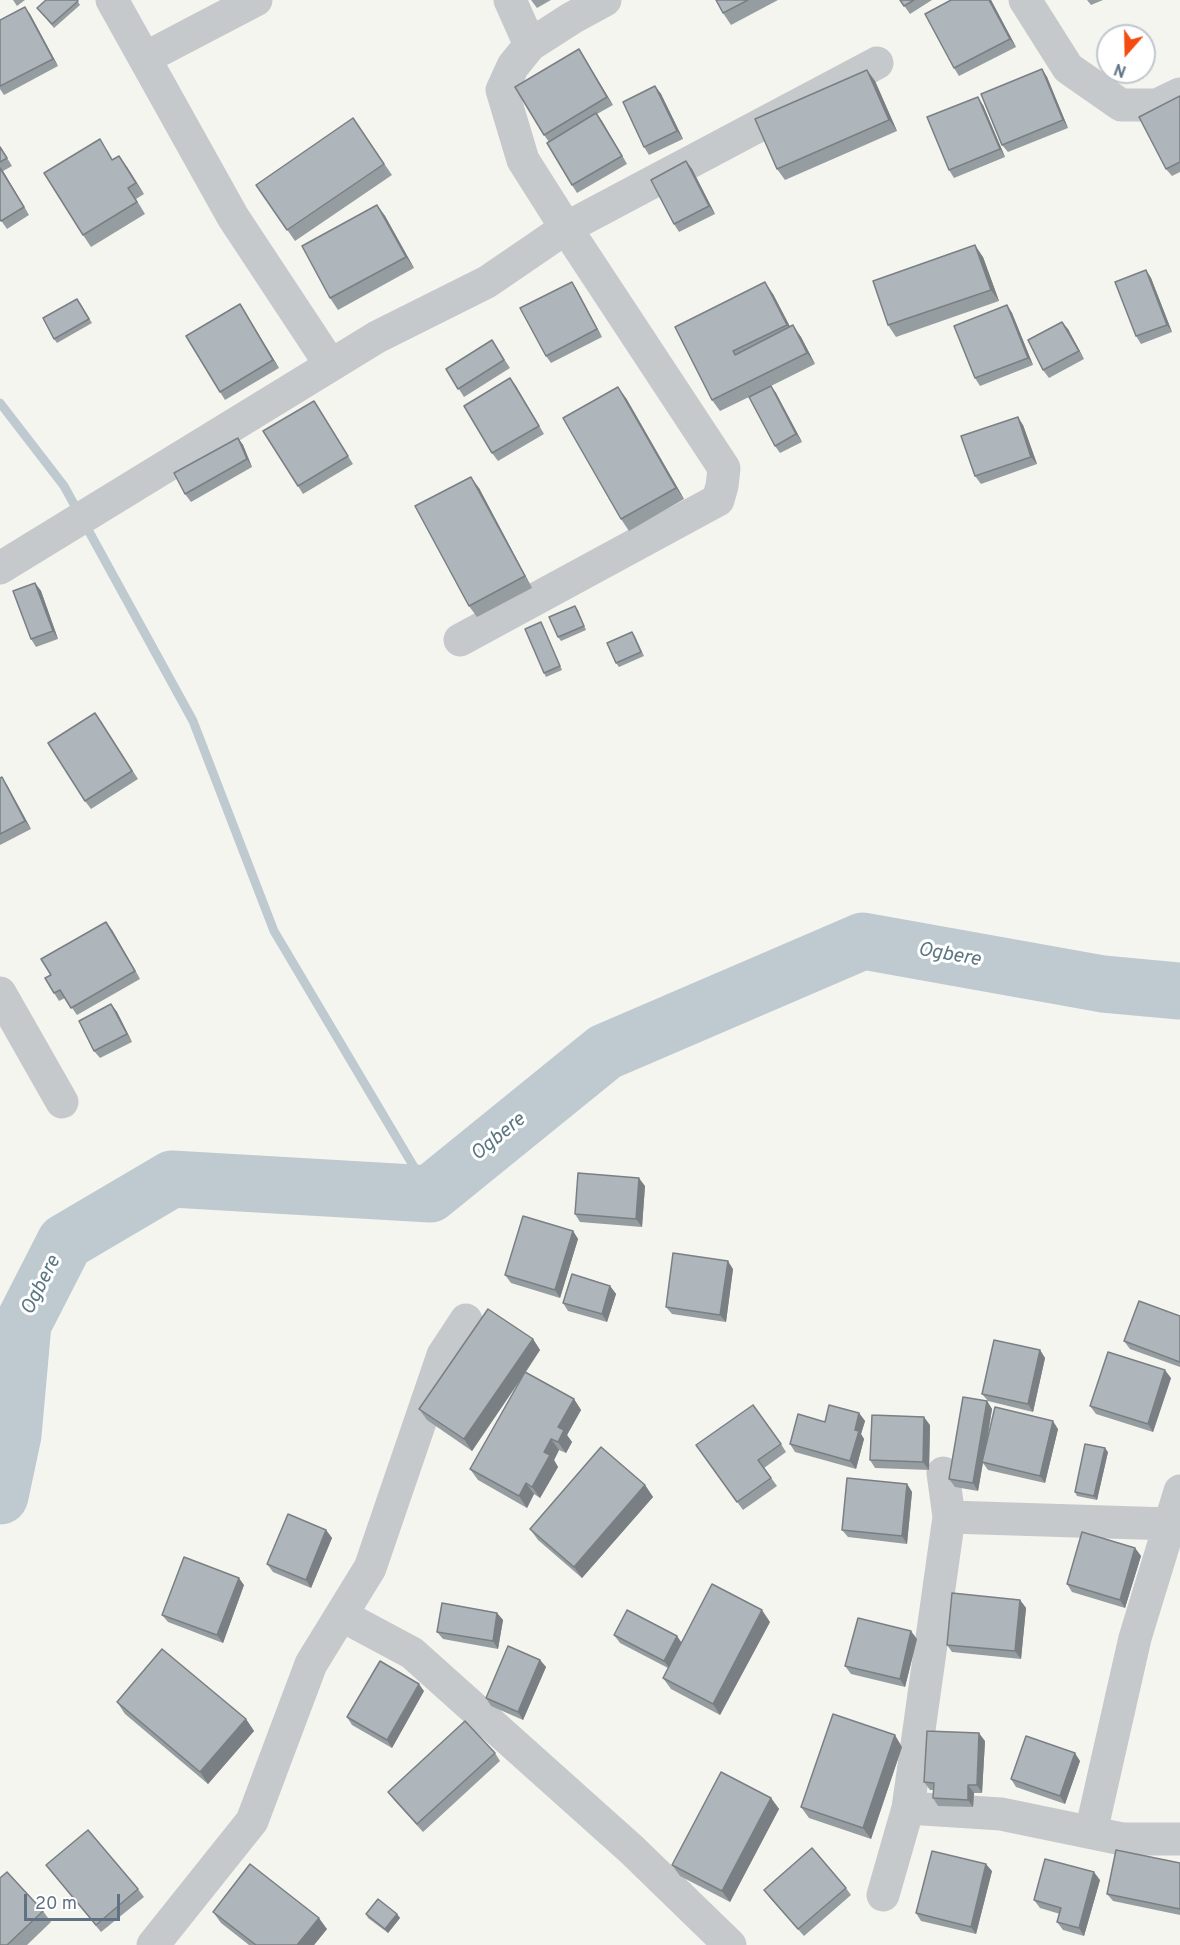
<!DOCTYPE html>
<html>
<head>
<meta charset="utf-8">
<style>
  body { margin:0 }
  #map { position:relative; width:1180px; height:1945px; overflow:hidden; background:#f5f5f0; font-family:Overpass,sans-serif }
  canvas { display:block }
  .north { position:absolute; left:1096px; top:24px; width:60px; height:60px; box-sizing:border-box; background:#fff; border:2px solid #bfc7ce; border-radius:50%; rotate:200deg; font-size:16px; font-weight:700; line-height:24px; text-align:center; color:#607384 }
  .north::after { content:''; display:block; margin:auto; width:21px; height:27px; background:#f44c10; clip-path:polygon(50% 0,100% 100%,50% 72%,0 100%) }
  .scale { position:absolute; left:24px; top:1894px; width:96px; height:27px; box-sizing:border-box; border:3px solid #607384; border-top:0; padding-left:8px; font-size:18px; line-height:21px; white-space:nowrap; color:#607384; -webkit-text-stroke:4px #fff; paint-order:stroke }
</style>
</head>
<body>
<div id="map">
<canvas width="1180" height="1945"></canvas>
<div class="north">N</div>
<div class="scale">20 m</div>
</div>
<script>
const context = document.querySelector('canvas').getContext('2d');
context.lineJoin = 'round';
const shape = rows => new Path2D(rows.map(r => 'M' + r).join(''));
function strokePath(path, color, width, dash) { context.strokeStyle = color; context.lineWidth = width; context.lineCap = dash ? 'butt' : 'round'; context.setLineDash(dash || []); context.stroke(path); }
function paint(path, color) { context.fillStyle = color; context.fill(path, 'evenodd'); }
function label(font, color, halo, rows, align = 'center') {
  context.font = font + ' Overpass,sans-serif'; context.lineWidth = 6; context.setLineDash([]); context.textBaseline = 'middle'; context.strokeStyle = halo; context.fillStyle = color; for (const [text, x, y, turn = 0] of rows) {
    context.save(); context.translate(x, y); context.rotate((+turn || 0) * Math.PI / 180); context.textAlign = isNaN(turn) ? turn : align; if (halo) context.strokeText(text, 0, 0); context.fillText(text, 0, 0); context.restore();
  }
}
const stream = shape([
  [0,403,64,486,193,721,274,931,430,1194]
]);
const river = shape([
  [0,1496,13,1435,23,1324,65,1242,172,1179,430,1194,605,1052,863,941,1103,984,1180,991]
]);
const minor = shape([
  [112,0,233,217,330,364],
  [510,0,530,45],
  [1025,0,1068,68,1121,105,1157,105,1180,94],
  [145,58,256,0],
  [0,568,377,337,487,282,566,228,523,160,502,90,513,66,530,45,572,18,605,0],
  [460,640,718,500,722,486,724,468,566,228,877,63],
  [0,993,62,1102],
  [949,1517,1170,1524],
  [341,1615,412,1653,631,1849,730,1945],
  [908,1808,1001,1814,1122,1839,1180,1839],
  [1091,1832,1135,1638,1180,1491],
  [883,1895,908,1808,949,1517,943,1473],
  [153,1945,252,1821,311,1664,370,1568,443,1355,466,1320]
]);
const wall = shape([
  [13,0,25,0,17,6],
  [77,0,80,5,54,28,37,8],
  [531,0,551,0,537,8],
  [716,0,778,0,731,25,723,13],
  [900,0,932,0,910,14],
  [951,0,991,0,1016,47,959,76,954,68],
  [1087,0,1103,0,1091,5],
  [30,14,58,66,4,95,0,89,0,20],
  [579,49,613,105,597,114,627,164,577,193,572,185,549,142,544,135],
  [1042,69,1047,77,1068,128,1008,152,1002,145],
  [875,81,897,131,785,180,777,169],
  [655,86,661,94,683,139,649,155,644,147],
  [1180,96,1180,172,1172,176,1166,169],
  [983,105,1005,157,954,178,949,170],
  [353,118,392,175,295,241,256,185],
  [0,146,12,166,3,171,29,215,7,229,0,219],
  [107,150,113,160,127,167,144,194,136,199,145,214,91,247,83,235],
  [686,161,692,169,715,214,679,232,674,224],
  [377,205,385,216,414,268,338,310,330,298],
  [983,257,999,301,896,337,888,325],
  [1146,270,1151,278,1172,332,1141,344,1136,336],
  [572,282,577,290,602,337,551,363,546,356],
  [773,294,790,327,801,337,815,364,771,386,776,393,802,442,780,453,775,446,749,397,720,411,712,400,675,327],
  [80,303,92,323,57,343,54,339],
  [240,304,279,368,225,400,220,392],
  [1007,305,1012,313,1033,365,980,386,975,378],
  [1068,329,1084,359,1049,378,1043,370],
  [492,340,510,368,464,397,446,369],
  [510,378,544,434,498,461,492,453],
  [626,398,684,499,629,531,621,519],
  [314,401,353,464,303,494,298,486],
  [1023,425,1037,464,981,484,975,476],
  [238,438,243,445,252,467,191,502,185,494],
  [479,488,532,588,477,617,469,606],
  [35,583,41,591,58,639,36,647,31,639],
  [575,606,578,610,586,630,561,641,558,637],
  [541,622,543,626,562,670,546,677,544,673],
  [632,632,635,636,644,656,619,667,616,663],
  [101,721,138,779,91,809,85,801],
  [0,778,7,785,31,829,0,845],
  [112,930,140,979,77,1015,65,998,59,1001,54,993,51,975],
  [111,1004,117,1012,132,1042,100,1058,94,1051],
  [645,1186,642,1227,580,1222,575,1214],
  [573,1231,578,1239,560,1298,511,1283,505,1275],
  [733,1269,726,1322,672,1314,666,1307],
  [610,1286,616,1294,607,1322,568,1311,563,1303],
  [1180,1316,1180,1367,1130,1349,1124,1341],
  [533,1339,540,1350,526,1372,574,1399,581,1410,567,1435,572,1442,566,1453,559,1450,554,1460,558,1467,540,1498,534,1494,527,1508,478,1480,470,1469,521,1379,472,1451,427,1420,419,1409],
  [1040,1350,1045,1358,1033,1412,988,1401,982,1394],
  [1171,1378,1153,1432,1096,1414,1090,1406],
  [987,1401,992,1409,986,1448,1058,1429,1045,1483,988,1470,983,1463,978,1491,955,1487,949,1479],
  [859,1413,865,1421,861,1434,864,1439,856,1469,795,1452,790,1444,825,1422],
  [930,1425,929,1470,875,1468,870,1460],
  [781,1444,786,1452,764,1468,777,1486,743,1510,696,1445],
  [1108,1452,1097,1500,1077,1496,1075,1492],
  [907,1484,912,1492,907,1544,848,1537,842,1530],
  [645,1485,653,1497,582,1578,538,1540,530,1529],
  [326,1530,332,1538,311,1588,273,1572,267,1564],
  [1135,1548,1141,1556,1125,1608,1072,1592,1067,1584],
  [244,1585,223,1643,168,1622,162,1615],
  [1020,1600,1026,1608,1021,1659,952,1652,947,1645],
  [497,1613,503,1620,498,1649,443,1639,437,1632],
  [770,1622,720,1715,671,1689,663,1678,668,1668,620,1643,614,1635,677,1636,682,1643],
  [917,1639,905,1687,851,1674,845,1666],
  [540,1660,546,1667,523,1720,491,1706,486,1698],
  [424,1691,392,1748,352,1725,347,1717],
  [117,1702,246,1719,254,1731,208,1784,125,1714],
  [985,1741,982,1793,974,1793,973,1807,938,1806,933,1798,933,1790,930,1790,924,1782],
  [902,1747,871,1839,809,1818,801,1807],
  [495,1753,500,1761,423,1832,394,1800,388,1792],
  [1080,1761,1065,1804,1016,1787,1011,1779],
  [771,1798,779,1809,730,1902,680,1876,672,1865],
  [1180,1863,1180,1915,1113,1901,1107,1894],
  [46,1865,138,1889,144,1897,101,1932],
  [992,1871,976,1934,921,1921,916,1913],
  [1100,1880,1084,1936,1063,1930,1057,1922,1060,1914,1040,1908,1034,1900],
  [846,1888,851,1895,804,1936,769,1897,764,1890],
  [43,1911,51,1922,27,1945,0,1945],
  [213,1912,327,1929,314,1945,249,1945,221,1923],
  [366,1914,397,1914,400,1918,388,1933,368,1918]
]);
const shadedWall = shape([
  [989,0,991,0,1016,47,1010,39],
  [25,7,30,14,58,66,53,59],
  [579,49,584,57,613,105,607,97],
  [1042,69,1047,77,1068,128,1063,120],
  [867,70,875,81,897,131,889,120],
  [655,86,661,94,683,139,677,131],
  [978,97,983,105,1005,157,1000,149],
  [596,113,602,121,627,164,622,156],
  [119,156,127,167,144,194,136,183],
  [686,161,692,169,715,214,709,206],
  [0,167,3,171,29,215,24,207],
  [377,205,385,216,414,268,406,257],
  [975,245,983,257,999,301,991,290],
  [1146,270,1151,278,1172,332,1167,325],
  [572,282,577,290,602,337,597,329],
  [765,282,773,294,795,336,787,325],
  [240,304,245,312,279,368,273,360],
  [1007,305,1012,313,1033,365,1028,358],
  [1062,322,1068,329,1084,359,1079,351],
  [793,325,801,337,815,364,807,353],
  [510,378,516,386,544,434,539,426],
  [771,386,776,393,802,442,796,434],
  [618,387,626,398,684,499,676,488],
  [1018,417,1023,425,1037,464,1031,457],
  [238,438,243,445,252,467,247,459],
  [471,477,479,488,532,588,525,576],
  [35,583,41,591,58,639,53,631],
  [2,777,7,785,31,829,25,821],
  [106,922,112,930,140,979,135,971],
  [111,1004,117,1012,132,1042,127,1034],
  [639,1178,645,1186,642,1227,636,1219],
  [573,1231,578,1239,560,1298,555,1290],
  [728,1261,733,1269,726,1322,720,1315],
  [610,1286,616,1294,607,1322,602,1314],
  [533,1339,540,1350,472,1451,464,1439],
  [1040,1350,1045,1358,1033,1412,1028,1404],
  [1165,1370,1171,1378,1153,1432,1148,1424],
  [574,1399,581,1410,567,1435,572,1442,566,1453,558,1442,558,1427],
  [987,1401,992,1409,978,1491,973,1483],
  [859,1413,865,1421,861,1434,864,1439,856,1469,850,1461,855,1430],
  [924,1417,930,1425,929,1470,923,1462],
  [1053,1421,1058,1429,1045,1483,1040,1476],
  [551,1439,559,1450,554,1460,558,1467,540,1498,532,1487,544,1452],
  [1105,1448,1108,1452,1097,1500,1094,1496],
  [526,1483,534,1494,527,1508,519,1496],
  [907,1484,912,1492,907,1544,902,1536],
  [645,1485,653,1497,582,1578,574,1567],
  [326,1530,332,1538,311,1588,306,1580],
  [1135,1548,1141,1556,1125,1608,1120,1600],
  [239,1578,244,1585,223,1643,217,1635],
  [1020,1600,1026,1608,1021,1659,1015,1651],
  [762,1610,770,1622,720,1715,713,1704],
  [497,1613,503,1620,498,1649,493,1641],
  [911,1631,917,1639,905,1687,900,1679],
  [677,1636,682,1644,670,1669,664,1661],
  [540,1660,546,1667,523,1720,518,1712],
  [419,1684,424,1691,392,1748,387,1740],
  [246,1719,254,1731,208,1784,200,1772],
  [979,1733,985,1741,982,1793,977,1785],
  [895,1735,902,1747,871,1839,863,1828],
  [1075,1753,1080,1761,1065,1804,1060,1796],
  [968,1785,974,1793,973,1807,968,1800],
  [771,1798,779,1809,730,1902,722,1891],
  [986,1864,992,1871,976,1934,971,1927],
  [1094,1872,1100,1880,1084,1936,1079,1928],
  [397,1914,400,1918,388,1933,385,1929],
  [319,1918,327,1929,314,1945,297,1945]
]);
const building = shape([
  [46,0,77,0,78,1,52,24,37,8,46,0],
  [716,0,748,0,723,13,716,0],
  [900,0,914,0,904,6,900,0],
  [951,0,989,0,1010,39,954,68,925,14,951,0],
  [25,7,53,59,0,86,0,20,25,7],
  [579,49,607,97,544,135,515,87,579,49],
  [1042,69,1063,120,1002,145,981,94,1042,69],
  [867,70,889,120,777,169,755,119,867,70],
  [655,86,677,131,644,147,623,102,655,86],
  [1180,96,1180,162,1166,169,1139,117,1180,96],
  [978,97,1000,149,949,170,927,117,978,97],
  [596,113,622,156,572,185,547,143,596,113],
  [353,118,384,164,287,230,256,185,353,118],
  [100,139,112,160,119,156,136,183,128,188,137,202,83,235,44,173,100,139],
  [0,147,7,158,0,162,0,147],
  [686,161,709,206,674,224,651,180,686,161],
  [0,168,24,207,1,221,0,219,0,168],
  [377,205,406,257,330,298,302,246,377,205],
  [975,245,991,290,888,325,873,281,975,245],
  [1146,270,1167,325,1136,336,1115,282,1146,270],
  [572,282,597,329,546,356,520,308,572,282],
  [765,282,787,325,733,351,735,355,793,325,807,353,712,400,675,327,765,282],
  [77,299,89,319,54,339,43,318,77,299],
  [240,304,273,360,220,392,186,336,240,304],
  [1007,305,1028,358,975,378,954,326,1007,305],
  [1062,322,1079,351,1043,370,1028,340,1062,322],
  [492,340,504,360,458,389,446,369,492,340],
  [510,378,539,426,492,453,464,406,510,378],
  [771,386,796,434,775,446,749,397,771,386],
  [618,387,676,488,621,519,563,418,618,387],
  [314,401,348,456,298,486,263,431,314,401],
  [1018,417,1031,457,975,476,961,436,1018,417],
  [238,438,247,459,185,494,174,473,238,438],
  [471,477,525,576,469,606,415,506,471,477],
  [35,583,53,631,31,639,13,591,35,583],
  [575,606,584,626,558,637,549,617,575,606],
  [541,622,560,666,544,673,525,629,541,622],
  [632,632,641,652,616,663,607,643,632,632],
  [95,713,132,771,85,801,48,743,95,713],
  [2,777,25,821,0,834,0,778,2,777],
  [106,922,135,971,71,1008,60,990,54,993,45,978,51,975,41,959,106,922],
  [111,1004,127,1034,94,1051,79,1021,111,1004],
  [578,1173,639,1178,636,1219,575,1214,578,1173],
  [523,1216,573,1231,555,1290,505,1275,523,1216],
  [673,1253,728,1261,720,1315,666,1307,673,1253],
  [572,1274,610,1286,602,1314,563,1303,572,1274],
  [1139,1301,1180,1316,1180,1362,1124,1341,1139,1301],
  [488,1309,533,1339,464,1439,419,1409,488,1309],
  [994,1340,1040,1350,1028,1404,982,1394,994,1340],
  [1108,1352,1165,1370,1148,1424,1090,1406,1108,1352],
  [525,1372,574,1399,558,1427,564,1430,558,1442,551,1439,544,1452,550,1455,532,1487,526,1483,519,1496,470,1469,525,1372],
  [963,1397,987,1401,973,1483,949,1479,963,1397],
  [753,1405,781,1444,758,1460,771,1478,737,1502,696,1445,753,1405],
  [829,1405,859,1413,855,1430,859,1431,850,1461,790,1444,798,1414,825,1422,829,1405],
  [995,1407,1053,1421,1040,1476,982,1462,995,1407],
  [872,1415,924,1417,923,1462,870,1460,872,1415],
  [1085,1444,1105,1448,1094,1496,1075,1492,1085,1444],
  [601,1447,645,1485,574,1567,530,1529,601,1447],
  [847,1478,907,1484,902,1536,842,1530,847,1478],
  [288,1514,326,1530,306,1580,267,1564,288,1514],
  [1082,1532,1135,1548,1120,1600,1067,1584,1082,1532],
  [184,1557,239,1578,217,1635,162,1615,184,1557],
  [712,1584,762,1610,713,1704,663,1678,712,1584],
  [952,1593,1020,1600,1015,1651,947,1645,952,1593],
  [442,1603,497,1613,493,1641,437,1632,442,1603],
  [627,1610,677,1636,664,1661,614,1635,627,1610],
  [858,1618,911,1631,900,1679,845,1666,858,1618],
  [508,1646,540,1660,518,1712,486,1698,508,1646],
  [162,1649,246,1719,200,1772,117,1702,162,1649],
  [380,1661,419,1684,387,1740,347,1717,380,1661],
  [833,1714,895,1735,863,1828,801,1807,833,1714],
  [465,1721,495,1753,417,1824,388,1792,465,1721],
  [927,1731,979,1733,977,1785,968,1785,968,1800,933,1798,934,1783,924,1782,927,1731],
  [1026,1736,1075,1753,1060,1796,1011,1779,1026,1736],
  [721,1772,771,1798,722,1891,672,1865,721,1772],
  [88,1830,138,1889,96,1925,46,1865,88,1830],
  [812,1848,846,1888,798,1929,764,1890,812,1848],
  [1116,1850,1180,1863,1180,1909,1107,1894,1116,1850],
  [932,1851,986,1864,971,1927,916,1913,932,1851],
  [1045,1859,1094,1872,1079,1928,1057,1922,1061,1908,1034,1900,1045,1859],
  [250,1864,319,1918,297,1945,256,1945,213,1912,250,1864],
  [7,1872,43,1911,7,1945,0,1945,0,1878,7,1872],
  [378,1899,397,1914,385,1929,366,1914,378,1899]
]);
const waterNames = [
  ["Ogbere",949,956,10],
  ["Ogbere",499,1138,-39],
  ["Ogbere",42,1286,-63]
];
strokePath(stream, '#bfcad0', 9);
strokePath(river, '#bfcad0', 57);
strokePath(minor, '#c6c9cc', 33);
paint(wall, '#969da1');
paint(shadedWall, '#7a7f83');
paint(building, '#aeb6bb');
strokePath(building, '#7a7f83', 1.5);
label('italic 20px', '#5b7782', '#fff', waterNames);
</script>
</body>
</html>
